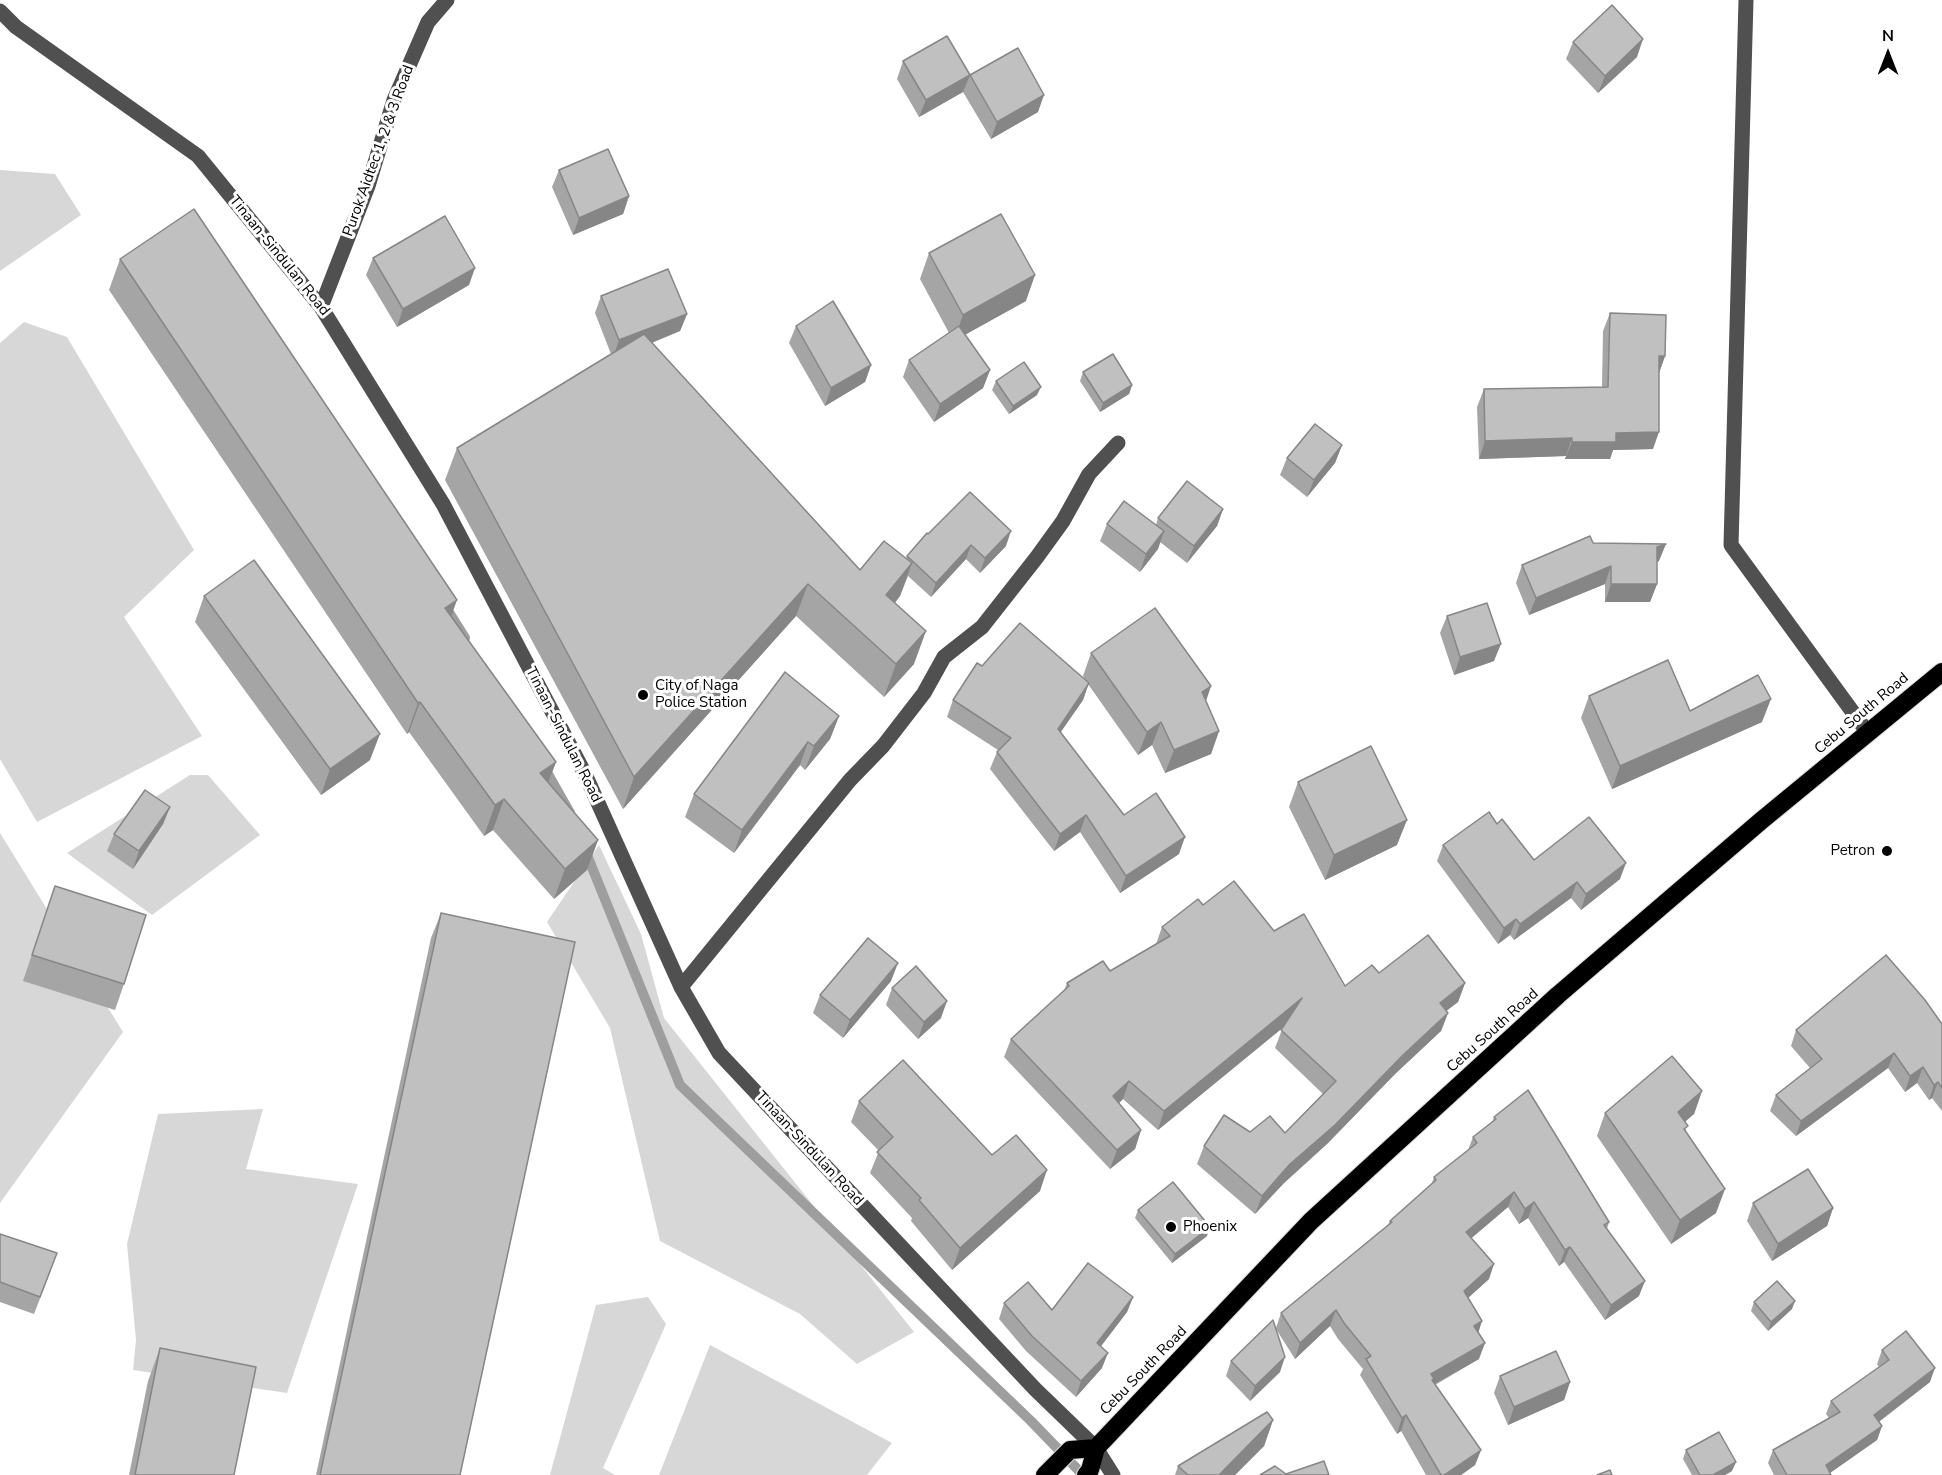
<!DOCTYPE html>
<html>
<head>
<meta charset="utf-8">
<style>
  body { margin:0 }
  #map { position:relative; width:1942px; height:1475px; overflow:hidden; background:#fff; font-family:"Nunito Sans",sans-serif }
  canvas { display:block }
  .north { position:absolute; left:1858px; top:24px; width:60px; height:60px; -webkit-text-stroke:4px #fff; paint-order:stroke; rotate:0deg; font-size:16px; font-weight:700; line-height:24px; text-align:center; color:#000 }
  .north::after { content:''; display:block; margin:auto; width:21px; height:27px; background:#000; clip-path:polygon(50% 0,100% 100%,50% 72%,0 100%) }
</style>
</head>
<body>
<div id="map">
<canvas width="1942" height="1475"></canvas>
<div class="north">N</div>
</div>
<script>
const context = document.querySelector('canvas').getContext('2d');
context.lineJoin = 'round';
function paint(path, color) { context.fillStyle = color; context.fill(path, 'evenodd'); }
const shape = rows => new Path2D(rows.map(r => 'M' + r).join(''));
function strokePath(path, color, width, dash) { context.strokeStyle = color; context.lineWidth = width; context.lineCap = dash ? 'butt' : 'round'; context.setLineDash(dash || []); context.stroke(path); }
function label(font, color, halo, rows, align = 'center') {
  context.font = font + ' "Nunito Sans",sans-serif'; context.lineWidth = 6; context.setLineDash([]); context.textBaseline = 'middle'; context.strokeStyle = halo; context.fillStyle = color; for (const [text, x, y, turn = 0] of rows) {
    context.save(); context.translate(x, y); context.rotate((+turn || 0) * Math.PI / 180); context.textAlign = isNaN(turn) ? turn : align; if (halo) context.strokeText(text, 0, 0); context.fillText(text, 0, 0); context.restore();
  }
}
const green = shape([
  [0,170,55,174,81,215,0,271],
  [24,322,67,337,194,550,124,617,202,736,37,822,0,759,0,343],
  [190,775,208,775,260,835,152,915,67,853],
  [0,833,123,1032,0,1203],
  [599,845,641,934,664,1018,914,1332,857,1364,800,1314,660,1241,610,1028,547,922],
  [263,1109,246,1169,358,1184,287,1393,133,1370,136,1340,127,1244,158,1114],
  [648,1297,666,1324,603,1468,615,1475,550,1475,596,1305],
  [710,1345,892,1443,867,1475,659,1475]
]);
const stream = shape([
  [445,606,465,638],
  [544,767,570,813],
  [585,850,680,1085,1031,1421,1083,1475]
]);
const minor = shape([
  [1746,0,1731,545,1868,733],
  [0,11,16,27,198,156,321,307,443,504,585,774,681,987,719,1053,1035,1389,1096,1448,1113,1475],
  [321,307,368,186,394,100,428,22,447,0],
  [681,987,850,780,883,746,924,693,944,657,982,627,1037,557,1063,521,1089,474,1118,443]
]);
const highway = shape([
  [1045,1475,1070,1450,1096,1448],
  [1086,1475,1090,1470,1096,1448,1311,1221,1558,995,1762,820,1942,672]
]);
const wall = shape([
  [1573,42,1637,57,1598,93,1566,59],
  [903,61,970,75,1038,112,991,139,963,92,919,117,897,79],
  [559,170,629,196,623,214,573,235,552,187],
  [929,253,1026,301,965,334,990,370,983,388,934,422,903,377,909,360,949,333,920,279],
  [373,258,469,285,397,327,366,275],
  [120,259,451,617,556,762,548,783,598,840,587,870,554,899,493,830,484,836,409,732,407,734,109,290],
  [601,296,687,314,680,331,652,343,860,570,906,558,907,556,928,534,1006,546,980,573,966,559,931,597,908,576,900,596,895,603,914,664,884,697,796,616,623,809,445,480,457,448,611,354,595,313],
  [1610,313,1665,356,1659,373,1653,449,1613,450,1610,459,1565,459,1566,456,1479,459,1477,407,1484,389,1602,387,1603,331],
  [796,326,871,365,865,382,825,406,789,343],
  [1083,372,1132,385,1129,394,1100,412,1080,381],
  [996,381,1037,395,1009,414,992,390],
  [1342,445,1335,463,1307,497,1280,475,1287,458],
  [1223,509,1217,526,1187,563,1160,542,1158,549,1140,572,1100,541,1107,524,1156,525,1158,518],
  [1593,543,1659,561,1657,562,1657,584,1650,602,1605,602,1605,584,1529,615,1516,583,1522,565],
  [204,596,370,760,321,795,195,622],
  [1447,616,1494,661,1454,675,1440,633],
  [1091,653,1211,686,1206,701,1219,731,1211,754,1165,773,1152,745,1138,755,1088,684,1083,700,1060,733,1124,815,1179,854,1120,893,1080,832,1054,851,990,769,997,752,998,750,947,717,953,700,982,666,1086,681,1083,676],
  [1589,696,1690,711,1762,722,1612,789,1581,718],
  [839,716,830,739,805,770,800,765,734,853,685,817,694,794],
  [1298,782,1397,845,1325,880,1289,807],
  [170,807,163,824,133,869,107,851,114,834],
  [1497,824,1534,860,1620,879,1581,910,1571,898,1514,940,1510,935,1498,944,1437,861,1443,845],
  [55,886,124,984,115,1010,23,981],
  [1203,905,1274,931,1345,986,1379,973,1465,983,1458,1002,1446,1011,1448,1013,1441,1031,1395,1074,1328,1143,1284,1183,1255,1214,1197,1164,1204,1146,1250,1132,1285,1133,1323,1094,1275,1048,1283,1027,1158,1130,1123,1099,1119,1103,1141,1130,1135,1149,1110,1169,1004,1057,1011,1039,1064,991,1067,983,1110,971,1156,944,1162,927],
  [441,913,460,1475,316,1475,431,938],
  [891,981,843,1038,813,1013,820,995],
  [892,988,941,1018,918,1039,886,1005],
  [1942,1024,1942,1111,1932,1098,1929,1100,1917,1083,1905,1092,1888,1068,1796,1136,1770,1111,1776,1095,1810,1068,1791,1046,1796,1030],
  [1702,1091,1694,1114,1685,1121,1686,1132,1716,1213,1671,1244,1597,1136,1605,1113],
  [859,1101,992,1155,1040,1191,952,1270,911,1221,912,1218,870,1173,879,1151,851,1122],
  [1494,1117,1609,1222,1607,1229,1639,1296,1605,1320,1564,1262,1559,1266,1528,1218,1519,1224,1508,1207,1471,1238,1489,1279,1468,1298,1478,1333,1479,1359,1435,1385,1481,1450,1475,1465,1461,1475,1426,1475,1401,1431,1397,1434,1360,1375,1363,1369,1338,1339,1330,1326,1295,1359,1276,1329,1280,1372,1250,1401,1226,1376,1231,1361,1276,1328,1281,1313,1388,1225,1390,1221,1432,1183,1434,1177,1468,1150,1473,1137,1492,1123],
  [1753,1203,1833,1208,1827,1226,1772,1261,1747,1221],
  [1138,1210,1207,1236,1172,1263,1135,1218],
  [0,1234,51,1270,34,1314,0,1302],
  [1133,1297,1127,1312,1101,1346,1102,1368,1076,1397,1026,1351,999,1319,1004,1303,1052,1310],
  [1754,1302,1792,1309,1768,1331,1751,1311],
  [160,1348,234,1475,129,1475,148,1381],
  [1882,1350,1930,1382,1879,1422,1882,1426,1877,1440,1830,1473,1831,1475,1774,1475,1768,1463,1773,1450,1829,1418,1826,1414,1831,1401,1879,1367,1877,1364],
  [1500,1376,1570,1382,1564,1400,1508,1425,1494,1393],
  [1273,1420,1264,1446,1235,1475,1175,1475,1178,1466],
  [1686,1450,1732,1471,1725,1475,1692,1475,1683,1459]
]);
const shadedWall = shape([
  [1643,39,1637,57,1598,93,1605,76],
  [970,75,963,92,919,117,926,100],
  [1044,95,1038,112,991,139,997,122],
  [629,196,623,214,573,235,579,218],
  [475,268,469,285,397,327,403,309],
  [1035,275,1026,301,954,341,963,315],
  [687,314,680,331,613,358,619,340],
  [1659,356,1665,356,1659,373],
  [871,365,865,382,825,406,831,388],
  [990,370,983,388,934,422,940,404],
  [1132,385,1129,394,1100,412,1103,403],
  [1041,387,1037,395,1009,414,1013,406],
  [1659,432,1653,449,1613,450,1610,459,1565,459,1572,442,1616,433],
  [1572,438,1566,456,1479,459,1485,441],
  [1342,445,1335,463,1307,497,1314,480],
  [1223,509,1217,526,1187,563,1194,546],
  [1011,531,1006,546,980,573,985,558],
  [1164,531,1158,549,1140,572,1146,554],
  [1666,544,1659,561,1650,565,1657,547],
  [971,545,966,559,931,597,936,583],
  [912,563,900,596,875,628,886,595],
  [1611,566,1605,584,1529,615,1536,598],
  [808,584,796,616,623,809,634,777],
  [1611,584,1657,584,1650,602,1605,602],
  [457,600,446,631,445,608],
  [926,631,914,664,884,697,896,664],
  [1501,644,1494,661,1454,675,1460,657],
  [1089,683,1083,700,1051,746,1058,729],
  [1211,686,1203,709,1202,692],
  [1771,699,1762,722,1612,789,1620,766],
  [420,702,409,732,407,734,418,703],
  [839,716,830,739,805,770,814,746],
  [1161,722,1152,745,1138,755,1147,732],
  [1219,731,1211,754,1165,773,1174,750],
  [380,734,370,760,321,795,330,769],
  [808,742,800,765,734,853,742,830],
  [556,762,544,793,540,773],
  [504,799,493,830,484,836,495,805],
  [170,807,163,824,133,869,139,851],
  [1086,815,1080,832,1054,851,1060,834],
  [1407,820,1397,845,1325,880,1334,855],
  [1185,837,1179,854,1120,893,1126,876],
  [598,840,587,870,554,899,565,869],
  [1626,863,1620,879,1581,910,1586,894],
  [1577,882,1571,898,1514,940,1520,924],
  [1516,919,1510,935,1498,944,1504,928],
  [898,963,891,981,843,1038,850,1020],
  [1465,983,1458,1002,1433,1021,1440,1003],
  [1302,998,1296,1017,1158,1130,1164,1111],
  [947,1001,941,1018,918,1039,924,1022],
  [1448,1013,1441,1031,1395,1074,1328,1143,1284,1183,1255,1214,1262,1196,1290,1164],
  [1894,1053,1888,1068,1796,1136,1801,1121],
  [1923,1067,1917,1083,1905,1092,1910,1076],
  [1129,1081,1123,1099,1107,1115,1113,1096],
  [1938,1082,1932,1098,1929,1100,1934,1085],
  [1702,1091,1694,1114,1670,1135,1678,1112],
  [1141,1130,1135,1149,1110,1169,1117,1150],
  [1047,1170,1040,1191,952,1270,960,1248],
  [1725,1189,1716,1213,1671,1244,1680,1220],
  [1514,1192,1508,1207,1460,1248,1466,1232],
  [1534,1202,1528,1218,1519,1224,1525,1209],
  [1833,1208,1827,1226,1772,1261,1778,1244],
  [1210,1227,1207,1236,1172,1263,1175,1254],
  [1570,1247,1564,1262,1559,1266,1565,1250],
  [1494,1264,1489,1279,1458,1307,1464,1291],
  [1645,1281,1639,1296,1605,1320,1611,1305],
  [1133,1297,1127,1312,1092,1358,1097,1343],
  [1795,1301,1792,1309,1768,1331,1771,1322],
  [1336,1310,1330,1326,1295,1359,1300,1343],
  [1482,1321,1477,1337,1474,1326],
  [1485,1343,1479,1359,1431,1386,1431,1374],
  [1108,1353,1102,1368,1076,1397,1081,1381],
  [1285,1357,1280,1372,1250,1401,1255,1386],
  [1935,1368,1930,1382,1869,1429,1874,1415],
  [1570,1382,1564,1400,1508,1425,1514,1407],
  [1406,1415,1401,1431,1397,1434,1402,1418],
  [1273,1420,1264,1446,1235,1475,1219,1475],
  [1882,1426,1877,1440,1827,1475,1826,1465],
  [1481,1450,1475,1465,1461,1475,1444,1475],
  [1736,1462,1732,1471,1725,1475,1713,1475]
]);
const building = shape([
  [1612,5,1643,39,1605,76,1573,42,1612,5],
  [947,36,970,75,926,100,903,61,947,36],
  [1018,48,1044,95,997,122,970,75,1018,48],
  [608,149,629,196,579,218,559,170,608,149],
  [194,209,457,600,445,608,556,762,540,773,598,840,565,869,504,799,495,805,420,702,418,703,120,259,194,209],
  [1001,214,1035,275,963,315,929,253,1001,214],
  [445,216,475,268,403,309,373,258,445,216],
  [668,269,687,314,619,340,601,296,668,269],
  [833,301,871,365,831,388,796,326,833,301],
  [1610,313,1666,315,1665,356,1659,356,1659,432,1616,433,1616,442,1572,442,1572,438,1485,441,1484,389,1608,387,1610,313],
  [959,326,990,370,940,404,909,360,959,326],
  [644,334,860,570,884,541,912,563,886,595,926,631,896,664,808,584,634,777,457,448,644,334],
  [1113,354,1132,385,1103,403,1083,372,1113,354],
  [1024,362,1041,387,1013,406,996,381,1024,362],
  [1315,424,1342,445,1314,480,1287,458,1315,424],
  [1187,481,1223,509,1194,546,1158,518,1187,481],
  [970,492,1011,531,985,558,971,545,936,583,907,556,927,533,928,534,970,492],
  [1124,501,1164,531,1146,554,1107,524,1124,501],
  [1590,536,1593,543,1666,544,1657,547,1657,584,1611,584,1611,566,1536,598,1522,565,1590,536],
  [254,560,380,734,330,769,204,596,254,560],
  [1487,603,1501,644,1460,657,1447,616,1487,603],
  [1155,608,1211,686,1202,692,1219,731,1174,750,1161,722,1147,732,1091,653,1155,608],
  [1020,623,1089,683,1058,729,1124,815,1156,793,1185,837,1126,876,1086,815,1060,834,997,752,1011,738,953,700,977,663,982,666,1020,623],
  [1668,660,1690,711,1758,675,1771,699,1620,766,1589,696,1668,660],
  [785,672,839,716,814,746,808,742,742,830,694,794,785,672],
  [1371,746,1407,820,1334,855,1298,782,1371,746],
  [145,790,170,807,139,851,114,834,145,790],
  [1489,812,1497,824,1502,819,1534,860,1589,817,1626,863,1586,894,1577,882,1520,924,1516,919,1504,928,1443,845,1489,812],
  [1234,881,1274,931,1304,914,1345,986,1372,965,1379,973,1428,935,1465,983,1440,1003,1448,1013,1402,1056,1335,1125,1290,1164,1262,1196,1204,1146,1224,1115,1250,1132,1270,1116,1285,1133,1336,1081,1281,1030,1302,998,1164,1111,1129,1081,1113,1096,1141,1130,1117,1150,1011,1039,1069,986,1067,983,1103,961,1110,971,1170,936,1162,927,1198,899,1203,905,1234,881],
  [55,886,146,915,124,984,32,955,55,886],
  [441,913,575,942,460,1475,320,1475,441,913],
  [868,938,898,963,850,1020,820,995,868,938],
  [1886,955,1925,1000,1942,1024,1942,1088,1938,1082,1934,1085,1923,1067,1910,1076,1894,1053,1801,1121,1776,1095,1822,1059,1796,1030,1886,955],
  [916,966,947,1001,924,1022,892,988,916,966],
  [1672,1056,1702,1091,1678,1112,1688,1126,1684,1129,1725,1189,1680,1220,1605,1113,1672,1056],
  [903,1060,992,1155,1016,1135,1047,1170,960,1248,919,1200,921,1198,877,1152,893,1137,859,1101,903,1060],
  [1528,1090,1609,1222,1604,1225,1645,1281,1611,1305,1570,1247,1565,1250,1534,1202,1525,1209,1514,1192,1466,1232,1494,1264,1464,1291,1482,1321,1474,1326,1485,1343,1431,1374,1434,1379,1432,1380,1481,1450,1444,1475,1441,1475,1406,1415,1402,1418,1366,1359,1371,1356,1344,1323,1336,1310,1300,1343,1281,1313,1392,1222,1390,1221,1436,1180,1434,1177,1477,1143,1473,1137,1496,1119,1494,1117,1528,1090],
  [1808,1169,1833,1208,1778,1244,1753,1203,1808,1169],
  [1173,1182,1210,1227,1175,1254,1138,1210,1173,1182],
  [0,1234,57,1253,40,1297,0,1282,0,1234],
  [1088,1263,1133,1297,1097,1343,1108,1353,1081,1381,1032,1336,1004,1303,1028,1282,1052,1310,1088,1263],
  [1777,1281,1795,1301,1771,1322,1754,1302,1777,1281],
  [1273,1320,1285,1357,1255,1386,1231,1361,1273,1320],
  [1906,1331,1935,1368,1874,1415,1882,1426,1826,1465,1831,1475,1787,1475,1773,1450,1840,1412,1831,1401,1889,1360,1882,1350,1906,1331],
  [160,1348,256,1367,234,1475,135,1475,160,1348],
  [1556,1351,1570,1382,1514,1407,1500,1376,1556,1351],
  [1267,1412,1273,1420,1219,1475,1188,1475,1178,1466,1267,1412],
  [1719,1432,1736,1462,1713,1475,1700,1475,1686,1450,1719,1432],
  [1324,1461,1329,1475,1260,1475,1275,1466,1286,1474,1324,1461],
  [1610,1470,1612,1475,1597,1475,1610,1470]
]);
const markers = [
  [643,695,6,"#000"],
  [1887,851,6,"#000"],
  [1171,1227,6,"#000"]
];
const streetNames = [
  ["Purok Aidtec 1, 2 & 3 Road",379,151,-70],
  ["Tinaan-Sindulan Road",279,256,51],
  ["Cebu South Road",1862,714,-40],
  ["Tinaan-Sindulan Road",563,735,63],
  ["Cebu South Road",1493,1031,-42],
  ["Tinaan-Sindulan Road",809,1149,47],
  ["Cebu South Road",1144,1371,-46]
];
const poiNames = [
  ["City of Naga",655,686],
  ["Police Station",655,703],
  ["Petron",1875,851,"right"],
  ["Phoenix",1183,1227]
];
paint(green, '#d7d7d7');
strokePath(stream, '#9e9e9e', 10);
strokePath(highway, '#dbdbdb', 20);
strokePath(minor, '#505050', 15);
strokePath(highway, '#000', 18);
paint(wall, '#a5a5a5');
paint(shadedWall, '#868686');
paint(building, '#c0c0c0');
strokePath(building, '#868686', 1.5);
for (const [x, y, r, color] of markers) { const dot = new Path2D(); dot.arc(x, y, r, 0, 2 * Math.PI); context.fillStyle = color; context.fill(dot); strokePath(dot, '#fff', 2); }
label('15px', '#000', '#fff', streetNames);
label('15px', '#000', '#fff', poiNames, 'left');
</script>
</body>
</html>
